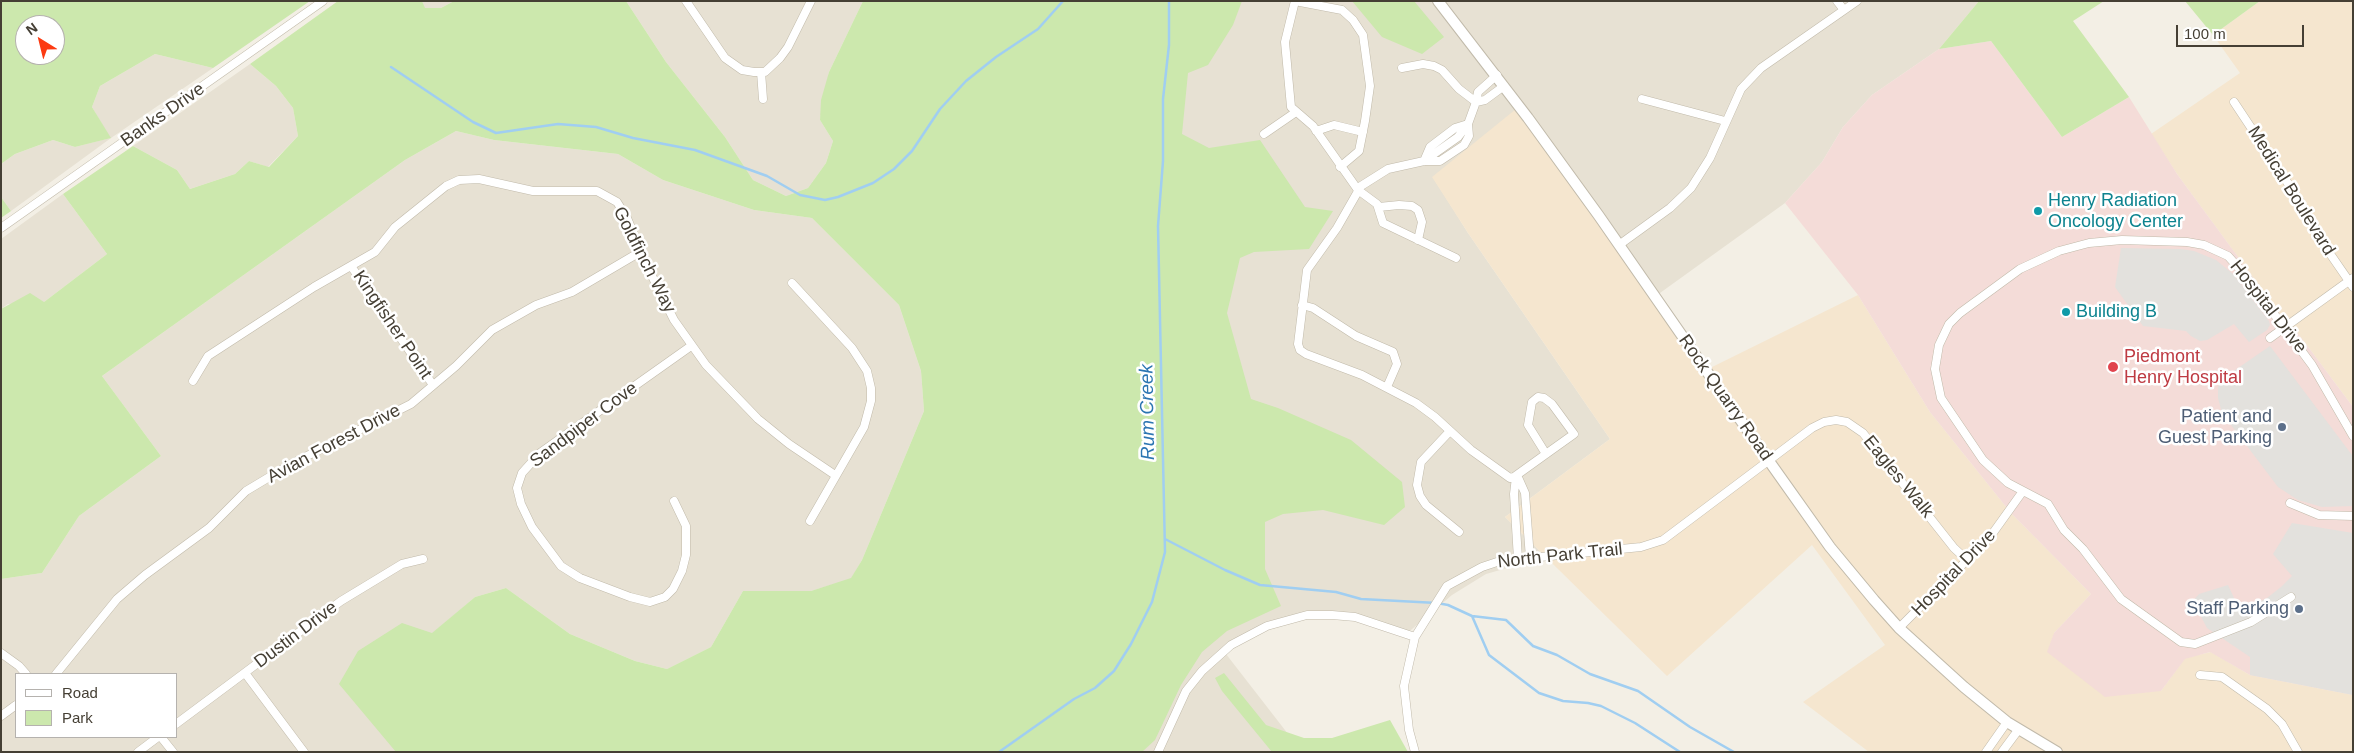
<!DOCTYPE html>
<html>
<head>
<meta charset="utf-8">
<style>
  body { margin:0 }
  #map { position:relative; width:2354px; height:753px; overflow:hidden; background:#f3efe5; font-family:Arial,sans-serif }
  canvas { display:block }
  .frame { position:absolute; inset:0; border:2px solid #453f34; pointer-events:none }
  .legend { position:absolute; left:15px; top:673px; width:162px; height:65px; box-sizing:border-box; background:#fff; border:1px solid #b5b2ae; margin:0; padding:6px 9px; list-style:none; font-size:15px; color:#453f34 }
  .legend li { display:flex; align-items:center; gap:10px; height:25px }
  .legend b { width:25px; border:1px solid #b5b2ae }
  .north { position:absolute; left:15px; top:15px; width:50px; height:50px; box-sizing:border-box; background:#fff; border:1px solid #b5b2ae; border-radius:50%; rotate:324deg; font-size:14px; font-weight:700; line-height:20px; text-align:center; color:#453f34 }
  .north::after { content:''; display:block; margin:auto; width:18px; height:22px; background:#fc3b12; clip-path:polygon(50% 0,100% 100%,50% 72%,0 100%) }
  .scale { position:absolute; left:2176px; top:25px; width:128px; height:22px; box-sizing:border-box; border:2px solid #453f34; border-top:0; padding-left:6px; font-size:15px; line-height:18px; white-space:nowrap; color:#453f34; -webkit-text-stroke:4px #fff; paint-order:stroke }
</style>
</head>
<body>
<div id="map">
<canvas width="2354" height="753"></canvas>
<div class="frame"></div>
<ul class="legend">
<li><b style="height:6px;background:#fff"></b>Road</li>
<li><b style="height:14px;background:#cce8ad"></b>Park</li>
</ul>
<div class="north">N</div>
<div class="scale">100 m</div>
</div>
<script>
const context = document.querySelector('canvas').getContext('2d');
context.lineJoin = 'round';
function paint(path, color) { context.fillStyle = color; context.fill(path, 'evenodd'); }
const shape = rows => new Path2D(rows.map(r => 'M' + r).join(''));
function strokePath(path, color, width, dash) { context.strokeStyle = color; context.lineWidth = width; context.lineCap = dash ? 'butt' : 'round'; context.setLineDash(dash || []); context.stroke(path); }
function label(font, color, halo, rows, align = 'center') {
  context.font = font + ' Arial,sans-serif'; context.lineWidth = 5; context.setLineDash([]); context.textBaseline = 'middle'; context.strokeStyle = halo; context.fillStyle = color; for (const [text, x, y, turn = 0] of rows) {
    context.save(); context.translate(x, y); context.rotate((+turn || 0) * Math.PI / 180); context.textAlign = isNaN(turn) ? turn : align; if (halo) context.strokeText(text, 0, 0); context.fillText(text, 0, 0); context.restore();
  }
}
const residential = shape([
  [422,1,454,1,441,8,424,8],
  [626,1,863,1,829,72,820,120,833,141,826,163,808,188,786,196,753,180,725,137,666,62],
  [1182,1,1979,1,1939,49,1872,95,1843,127,1822,162,1785,203,1653,298,1433,177,1468,233,1610,439,1505,517,1546,557,1486,574,1452,595,1405,635,1334,611,1251,635,1226,654,1302,752,996,752,1139,527],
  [155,54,213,68,111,138,11,211,1,197,1,164,15,154,53,140,75,147,110,138,92,107,100,86],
  [250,64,276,86,293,108,298,136,268,167,249,161,235,174,190,189,177,170,133,146],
  [456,131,494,140,618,154,663,180,754,210,812,218,899,305,921,371,924,411,862,560,851,579,811,591,743,591,711,647,667,669,635,661,570,634,506,588,475,597,432,634,396,752,1,752,1,579,42,573,79,516,161,456,102,376,405,160],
  [16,674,176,674,176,737,16,737],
  [63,194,107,254,44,302,8,304,1,309,1,239]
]);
const commercial = shape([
  [2260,1,2353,1,2353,407,2294,328,2280,314,2177,174,2151,134,2240,73,2213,35],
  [1516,109,1706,370,1858,295,1930,412,2011,513,2091,594,2054,633,2161,691,2185,658,2211,652,2250,675,2353,695,2353,752,1869,752,1803,702,1885,645,1812,545,1667,676,1505,517,1610,439,1468,233,1432,177]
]);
const medical = shape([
  [1991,41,2062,137,2129,97,2177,174,2280,314,2294,328,2353,407,2353,695,2250,675,2210,652,2185,659,2161,691,2105,697,2047,652,2054,633,2091,594,2011,513,1930,412,1858,295,1785,203,1822,162,1843,127,1872,95,1939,49]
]);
const green = shape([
  [1,1,310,1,213,68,155,54,100,86,92,107,111,138,75,147,53,140,15,154,1,164],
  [25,25,55,25,55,55,25,55],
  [338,1,422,1,425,8,441,8,454,1,626,1,666,62,725,137,753,180,786,196,808,188,826,163,833,141,820,120,821,100,829,72,863,1,1242,1,1233,25,1208,65,1188,73,1182,134,1209,148,1260,140,1305,207,1333,211,1309,249,1254,252,1240,258,1227,313,1251,399,1278,408,1351,440,1402,482,1405,507,1384,525,1323,510,1283,514,1265,522,1265,569,1281,606,1227,631,1202,652,1181,685,1155,740,1142,752,396,752,339,684,358,651,402,623,432,633,475,597,506,588,570,634,635,661,667,669,711,647,743,591,811,591,851,578,862,560,924,411,921,371,899,305,812,218,754,210,663,180,618,154,494,140,456,131,405,160,102,376,161,456,79,516,42,573,1,579,1,309,30,293,44,302,107,254,63,194,133,146,177,170,190,189,235,174,249,161,269,167,298,136,293,108,276,86,250,64],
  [1352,1,1414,1,1444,37,1422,54,1382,37],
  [1979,1,2104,1,2073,21,2129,97,2062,137,1991,41,1939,49],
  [2185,1,2260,1,2213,35],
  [1,197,11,211,1,218],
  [1224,673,1266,725,1304,738,1332,738,1390,720,1408,752,1272,752,1222,691,1215,678]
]);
const parking = shape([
  [2121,248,2181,249,2194,251,2216,260,2233,274,2269,321,2270,325,2267,330,2249,342,2234,324,2207,340,2200,341,2191,336,2186,331,2143,326,2115,287],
  [2270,346,2352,455,2353,506,2322,507,2298,500,2278,487,2222,413,2218,398,2218,387,2225,377],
  [2292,523,2353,533,2353,695,2250,675,2250,657,2207,628,2193,601,2199,594,2228,585,2240,611,2267,598,2281,587,2292,576,2273,554]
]);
const stream = shape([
  [391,67,473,122,496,133,558,124,596,127,633,138,695,150,767,176,800,195,825,200,838,197,873,183,894,169,912,151,940,109,966,81,996,57,1038,29,1063,1],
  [1165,539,1225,570,1260,585,1336,592,1361,599,1437,603,1448,605,1472,616,1506,620,1533,646,1557,655,1590,674,1638,691,1690,727,1734,752],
  [1472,616,1489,655,1539,693,1563,701,1588,703,1601,706,1635,723,1680,752],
  [999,752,1074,699,1095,688,1114,671,1131,644,1152,602,1165,552,1158,226,1163,161,1163,99,1169,45,1169,1]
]);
const minor = shape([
  [686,1,725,58,742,70,754,72,765,72,780,58,788,47,811,1],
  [1295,1,1285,42,1291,107,1313,126,1358,190,1377,204,1383,223,1456,258],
  [1295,1,1342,10,1353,20,1363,35,1370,86,1365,121,1359,151,1340,167],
  [1837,1,1844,10],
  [1402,68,1423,64,1434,66,1442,70,1459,89,1476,102,1485,100,1504,86],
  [761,72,763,99],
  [1497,75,1478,92,1476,102,1468,124,1458,137,1424,161,1388,169,1361,186,1337,228,1307,270,1298,344,1300,350,1306,354,1362,375,1416,403,1435,417,1471,450,1510,478,1514,477,1546,454,1574,434,1552,404,1544,398,1538,397,1532,402,1528,425,1546,454],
  [1642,99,1725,121],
  [2234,102,2301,203,2324,245,2353,287],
  [1316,131,1334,125,1363,132],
  [1264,134,1296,112],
  [1424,161,1440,161,1464,145,1469,136,1468,124],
  [1424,161,1430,147,1455,128,1468,124],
  [1379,207,1399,205,1412,206,1418,210,1422,222,1418,240],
  [1,228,323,1],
  [1619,245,1670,208,1691,188,1710,158,1741,89,1761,68,1857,1],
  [351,266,433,385],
  [792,283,852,348,867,371,871,388,871,401,864,427,810,521],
  [1302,305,1313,308,1356,336,1393,352,1397,364,1387,387],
  [2270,338,2353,278],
  [193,381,208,356,314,287,375,252,395,227,446,186,459,180,479,179,533,191,597,191,617,202,627,218,648,268,674,320,706,365,758,419,789,444,835,475],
  [1450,431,1421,462,1417,485,1420,496,1426,505,1459,532],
  [1517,475,1525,493,1530,558],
  [1516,477,1514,494,1518,559],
  [674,501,686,526,686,555,682,571,673,589,665,597,650,602,630,597,580,578,561,566,532,527,521,504,517,488,522,473,540,453,691,346],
  [2290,503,2319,515,2353,516],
  [2291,597,2251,622,2195,644,2181,642,2121,599,2083,549,2064,530,2048,504,2008,483,1983,460,1941,398,1935,369,1939,345,1949,324,1960,313,2020,269,2059,251,2089,243,2122,240,2187,242,2204,245,2228,256,2245,275,2312,365,2353,436],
  [1899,628,1990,537,2023,491],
  [1,653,19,666,26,674],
  [245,673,304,752],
  [56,674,117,599,145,575,209,528,246,491,291,464,411,404,456,366,492,330,536,305,572,292,640,252],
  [2200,675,2222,677,2267,709,2282,724,2298,752],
  [1,716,16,705],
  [176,724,341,601,402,564,423,559],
  [161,737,173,752],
  [138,752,158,737],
  [1158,752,1186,691,1202,671,1231,645,1267,626,1307,615,1332,615,1355,617,1415,637],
  [1415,752,1409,730,1404,686,1415,637,1447,586,1482,567,1500,561,1641,547,1663,540,1812,428,1824,422,1836,420,1847,422,1863,433,1954,548,1967,560],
  [1986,752,2007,722],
  [2002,752,2019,729]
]);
const tertiary = shape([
  [1438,1,1528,118,1599,216,1769,461,1830,547,1874,600,1899,628,1964,687,2007,722,2057,752]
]);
const markers = [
  [2038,211,5,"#0f9aa8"],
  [2066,312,5,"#0f9aa8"],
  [2113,367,6,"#e0444e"],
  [2282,427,5,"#5c6f8a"],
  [2299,609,5,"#5c6f8a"]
];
const streetNames = [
  ["Banks Drive",163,115,-35],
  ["Medical Boulevard",2291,191,58],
  ["Goldfinch Way",644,260,63],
  ["Hospital Drive",2268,307,52],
  ["Kingfisher Point",392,325,56],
  ["Rock Quarry Road",1725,398,55],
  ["Sandpiper Cove",584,425,-37],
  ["Avian Forest Drive",334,444,-28],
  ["Eagles Walk",1898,477,51],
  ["North Park Trail",1560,556,-6],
  ["Hospital Drive",1954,573,-46],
  ["Dustin Drive",296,635,-37]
];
const cultureNames = [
  ["Henry Radiation",2048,201],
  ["Oncology Center",2048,222],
  ["Building B",2076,312]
];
const healthNames = [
  ["Piedmont",2124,357],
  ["Henry Hospital",2124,378]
];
const serviceNames = [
  ["Patient and",2272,417],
  ["Guest Parking",2272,438],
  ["Staff Parking",2289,609]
];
const waterNames = [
  ["Rum Creek",1148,412,-91]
];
paint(residential, '#e7e1d3');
paint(commercial, '#f5e6cf');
paint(medical, '#f4dcd8');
paint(green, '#cce8ad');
paint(parking, '#e3e1dd');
strokePath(stream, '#a0cef1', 2.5);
strokePath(minor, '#c1baaa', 9);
strokePath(tertiary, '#c1baaa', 12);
strokePath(minor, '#fff', 8);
strokePath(tertiary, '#fff', 10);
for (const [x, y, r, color] of markers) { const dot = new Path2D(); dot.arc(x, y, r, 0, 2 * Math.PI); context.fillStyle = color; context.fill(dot); strokePath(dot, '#fff', 2); }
label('18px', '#453f34', '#fff', streetNames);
label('18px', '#0d838f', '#fff', cultureNames, 'left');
label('18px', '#be3a42', '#fff', healthNames, 'left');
label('18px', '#4e5e75', '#fff', serviceNames, 'right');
label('italic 19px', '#2d76b2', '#fff', waterNames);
</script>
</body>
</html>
